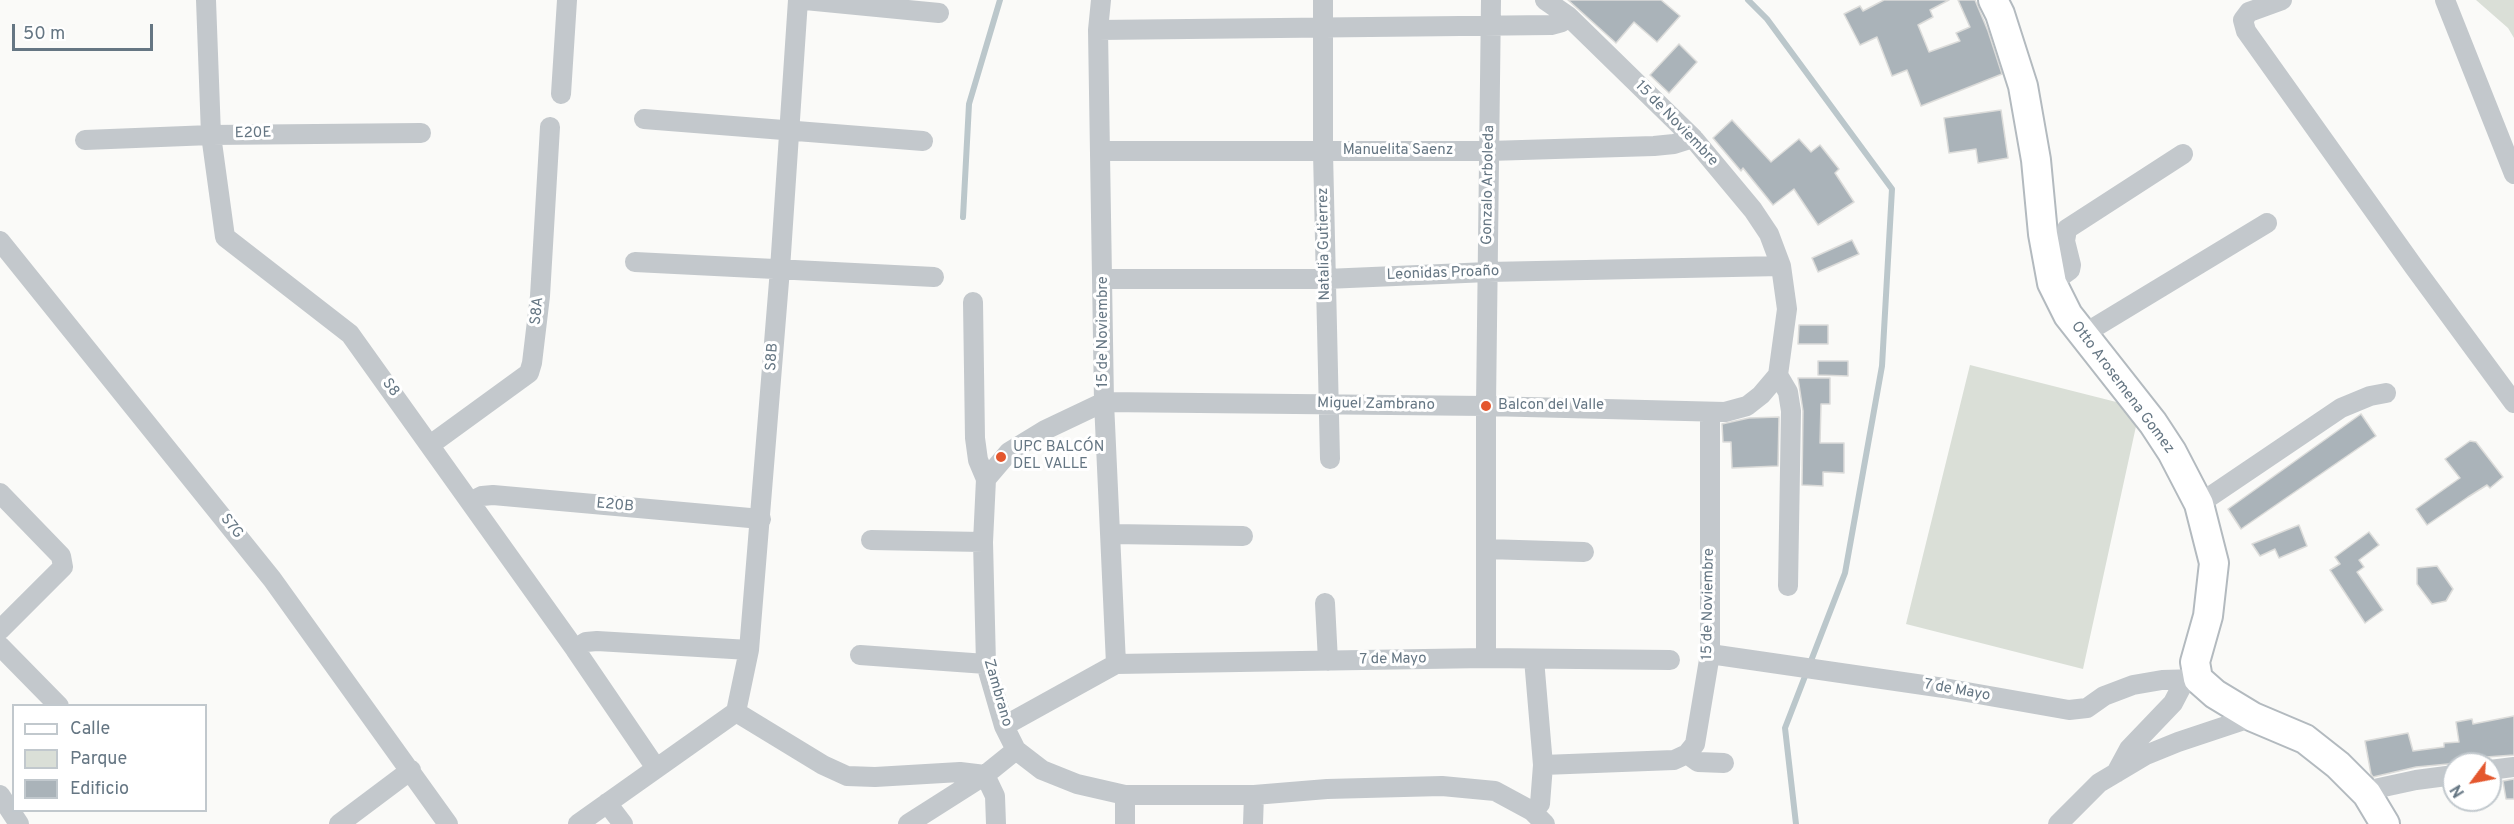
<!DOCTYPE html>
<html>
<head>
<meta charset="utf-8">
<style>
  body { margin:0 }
  #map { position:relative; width:2514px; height:824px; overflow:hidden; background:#fafaf8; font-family:Overpass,sans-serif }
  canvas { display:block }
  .legend { position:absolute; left:12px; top:704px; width:195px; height:108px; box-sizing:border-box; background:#fff; border:2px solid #c1c8cd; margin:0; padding:8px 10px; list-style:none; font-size:18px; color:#657683 }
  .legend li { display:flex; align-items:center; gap:12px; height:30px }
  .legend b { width:30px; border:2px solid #c1c8cd }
  .north { position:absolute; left:2442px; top:752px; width:60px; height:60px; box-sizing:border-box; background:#fff; border:2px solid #c1c8cd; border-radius:50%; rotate:238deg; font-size:16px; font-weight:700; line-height:24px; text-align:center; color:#657683 }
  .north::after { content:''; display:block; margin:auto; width:21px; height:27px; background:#e4572e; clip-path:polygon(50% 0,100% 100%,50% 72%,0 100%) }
  .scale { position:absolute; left:12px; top:24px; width:141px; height:27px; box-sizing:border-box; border:3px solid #657683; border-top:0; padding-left:8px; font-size:18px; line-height:21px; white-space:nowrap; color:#657683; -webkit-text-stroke:4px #fff; paint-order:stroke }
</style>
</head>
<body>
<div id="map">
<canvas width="2514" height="824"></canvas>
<ul class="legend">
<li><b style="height:8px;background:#fff"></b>Calle</li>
<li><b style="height:16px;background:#dadfd7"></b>Parque</li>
<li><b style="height:16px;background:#aab3b9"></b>Edificio</li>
</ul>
<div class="north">N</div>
<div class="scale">50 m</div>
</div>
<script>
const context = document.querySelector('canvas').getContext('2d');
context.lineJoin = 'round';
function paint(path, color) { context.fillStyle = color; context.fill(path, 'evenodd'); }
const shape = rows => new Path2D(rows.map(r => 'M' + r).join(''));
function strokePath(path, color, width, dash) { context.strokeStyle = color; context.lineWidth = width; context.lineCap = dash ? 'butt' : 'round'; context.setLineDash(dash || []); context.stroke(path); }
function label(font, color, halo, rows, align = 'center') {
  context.font = font + ' Overpass,sans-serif'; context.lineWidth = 6; context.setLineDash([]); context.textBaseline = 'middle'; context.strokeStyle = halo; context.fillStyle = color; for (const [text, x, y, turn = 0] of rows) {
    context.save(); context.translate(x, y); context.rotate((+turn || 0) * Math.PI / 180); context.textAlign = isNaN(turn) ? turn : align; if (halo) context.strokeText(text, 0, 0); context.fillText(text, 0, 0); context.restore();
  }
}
const green = shape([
  [2476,0,2514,0,2514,38,2508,28],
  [1970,365,2140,408,2083,669,1906,624]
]);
const stream = shape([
  [1748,0,1767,19,1892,189,1882,366,1845,573,1785,728,1796,824],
  [963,217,969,104,1000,0]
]);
const building = shape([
  [1568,0,1661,0,1680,16,1657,42,1634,22,1616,43,1568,0],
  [1884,0,1949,0,1930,10,1933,17,1918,25,1929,52,1960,41,1956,33,1970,27,1958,0,1975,0,1988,31,2002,74,1921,106,1907,70,1892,76,1877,37,1860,45,1844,14,1860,6,1863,11,1884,0],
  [1679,44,1697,62,1669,93,1650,75,1679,44],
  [2001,110,2008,158,1978,163,1976,149,1949,153,1944,118,2001,110],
  [1732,120,1771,162,1799,139,1811,152,1820,145,1839,169,1835,173,1854,202,1818,225,1794,189,1773,205,1743,168,1741,171,1713,138,1732,120],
  [1852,240,1859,254,1818,272,1812,258,1852,240],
  [1799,325,1828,325,1828,344,1798,344,1799,325],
  [1818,361,1848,361,1848,376,1818,375,1818,361],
  [1798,378,1830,378,1830,404,1821,404,1820,443,1844,443,1844,473,1823,472,1823,486,1802,485,1803,411,1798,378],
  [2361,414,2376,436,2241,529,2228,509,2361,414],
  [1779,417,1778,466,1732,468,1731,442,1723,442,1722,424,1749,418,1779,417],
  [2470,441,2476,442,2503,477,2490,488,2487,485,2468,497,2427,525,2416,509,2460,478,2445,459,2470,441],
  [2299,525,2307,546,2279,558,2275,549,2260,556,2252,544,2299,525],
  [2369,532,2379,545,2359,560,2364,567,2357,572,2383,610,2365,623,2330,570,2340,564,2335,557,2369,532],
  [2437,566,2453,589,2446,601,2432,604,2417,584,2417,568,2437,566],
  [2514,716,2514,755,2458,759,2459,763,2416,767,2373,777,2371,774,2365,741,2408,733,2413,751,2444,747,2444,743,2459,742,2456,722,2472,719,2473,724,2514,716],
  [2514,779,2514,799,2506,799,2503,781,2514,779]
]);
const street = shape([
  [206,0,211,135,225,237,350,334,575,649,656,768],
  [805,0,939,13],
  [1101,0,1098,30,1104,402,1116,664],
  [1323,0,1323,152,1330,459],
  [1545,0,1568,16,1693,138,1753,210,1769,234,1781,266,1787,309,1778,375],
  [2282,0,2249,12,2243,20,2246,31,2414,267,2514,403],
  [2445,0,2514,174],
  [1098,30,1551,25,1562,22,1568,16],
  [561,94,567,0],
  [644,119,923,141],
  [85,140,211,135,421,133],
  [1102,151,1489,151,1654,146,1674,144,1693,138],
  [0,241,272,579,448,824],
  [635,262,934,277],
  [1104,279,1326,279,1488,272,1781,266],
  [2052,283,2070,270,2071,265,2065,241,2067,229,2183,154],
  [973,302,975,438,978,460,986,479,983,542,986,664,1004,726,1016,750,1042,770,1077,784,1125,795,1254,795,1327,789,1442,786,1495,791,1532,811,1545,824],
  [2082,335,2267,223],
  [1778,375,1788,392,1791,411,1788,586],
  [430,445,529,373,532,363,540,296,550,127],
  [986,479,1009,452,1045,430,1104,402,1486,406,1725,412,1747,406,1761,395,1778,375],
  [0,493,61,556,63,567,0,630],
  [470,502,482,496,493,495,761,519],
  [2199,504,2341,408,2370,396,2386,393],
  [1112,534,1243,536],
  [871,540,983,542],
  [1486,549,1584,552],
  [1325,603,1328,661],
  [0,646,59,706],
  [575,649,586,642,597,641,749,650],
  [1710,654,1944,688,2069,710,2087,708,2104,696,2133,685,2162,680,2198,679],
  [860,655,986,664],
  [1486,658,1486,406,1491,0],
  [736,712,749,650,780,269,798,0],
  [736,712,823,765,847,776,875,777,960,772,985,775,995,796,996,824],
  [1004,726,1116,664,1486,658,1670,660],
  [1687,754,1698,762,1724,763],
  [1543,765,1674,760,1687,754,1695,744,1710,654,1710,412],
  [2490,770,2514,767],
  [2116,773,2129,749,2173,703,2185,680],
  [2367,794,2379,788,2416,780,2454,775],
  [0,795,19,824],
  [1125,795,1125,824],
  [607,803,623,824],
  [1532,811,1540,804,1543,765,1534,659],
  [339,824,411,770],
  [578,824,736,712],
  [908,824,985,775,1016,750],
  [1253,824,1254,795],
  [2058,824,2099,783,2146,755,2178,742,2253,717]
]);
const secondary = shape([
  [1993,0,2000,14,2023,86,2036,160,2043,234,2052,283,2068,315,2153,423,2172,452,2199,504,2214,563,2208,616,2195,662,2198,679,2215,694,2253,717,2305,739,2338,765,2367,794,2385,824]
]);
const markers = [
  [1486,406,6,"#e4572e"],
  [1001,457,6,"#e4572e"]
];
const streetNames = [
  ["15 de Noviembre",1676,124,46],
  ["E20E",253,134,-1],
  ["Manuelita Saenz",1398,151],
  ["Gonzalo Arboleda",1489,185,-89],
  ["Natalia Gutierrez",1325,244,-91],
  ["Leonidas Proaño",1443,274,-2],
  ["S8A",538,311,-84],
  ["15 de Noviembre",1104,332,-90],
  ["S8B",773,357,-86],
  ["S8",390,388,54],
  ["Otto Arosemena Gomez",2122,388,53],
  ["Miguel Zambrano",1376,405,1],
  ["E20B",615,506,5],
  ["S7G",231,527,51],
  ["15 de Noviembre",1709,604,-89],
  ["7 de Mayo",1393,660,-1],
  ["7 de Mayo",1957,691,10],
  ["Zambrano",997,693,74]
];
const poiNames = [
  ["Balcon del Valle",1498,406],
  ["UPC BALCÓN",1013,448],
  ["DEL VALLE",1013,465]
];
paint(green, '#dadfd7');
strokePath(stream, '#bbc7cb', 6);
paint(building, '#aab3b9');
strokePath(building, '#dcdcda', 1.5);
strokePath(secondary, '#b3babf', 32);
strokePath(street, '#c3c8cc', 20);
strokePath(secondary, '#fff', 28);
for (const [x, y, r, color] of markers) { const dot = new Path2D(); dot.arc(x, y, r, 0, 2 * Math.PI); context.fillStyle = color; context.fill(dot); strokePath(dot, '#fff', 2); }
label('15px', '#657683', '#fff', streetNames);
label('15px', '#657683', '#fff', poiNames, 'left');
</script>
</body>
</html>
